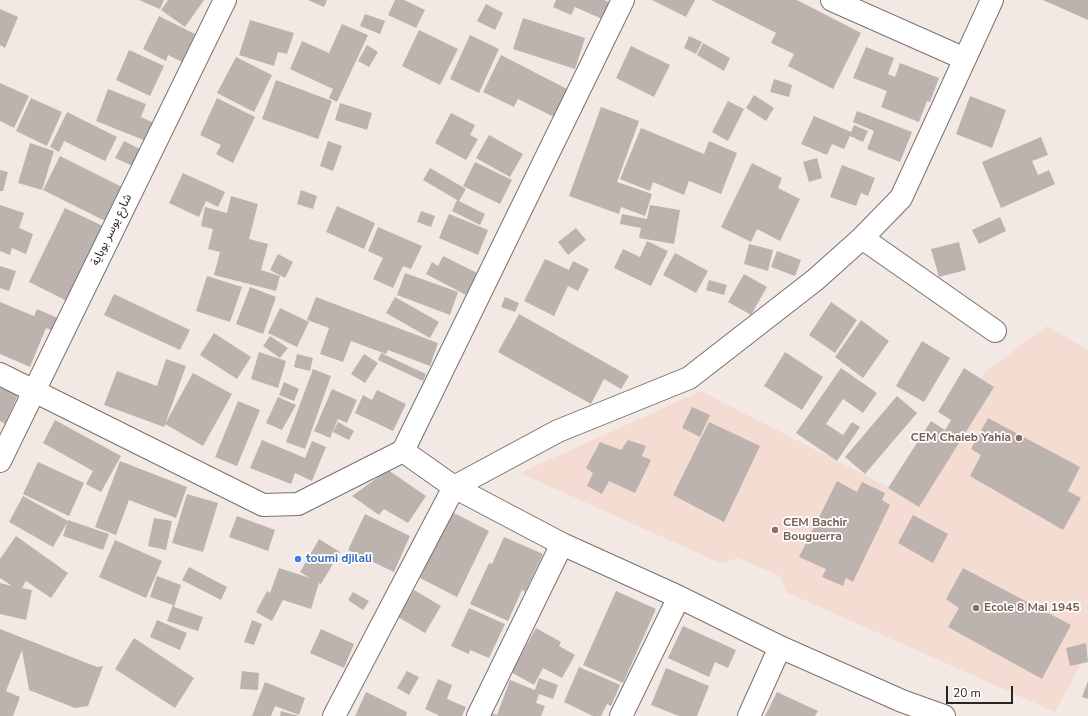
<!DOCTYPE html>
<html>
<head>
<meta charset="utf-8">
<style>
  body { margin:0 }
  #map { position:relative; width:1088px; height:716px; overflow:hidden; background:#f3e9e4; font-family:"Nunito Sans",sans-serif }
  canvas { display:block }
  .scale { position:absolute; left:946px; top:686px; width:67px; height:18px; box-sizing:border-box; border:2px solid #292524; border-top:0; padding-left:5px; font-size:12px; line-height:14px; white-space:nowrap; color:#292524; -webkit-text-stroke:3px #fff; paint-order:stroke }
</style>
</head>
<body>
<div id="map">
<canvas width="1088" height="716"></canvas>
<div class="scale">20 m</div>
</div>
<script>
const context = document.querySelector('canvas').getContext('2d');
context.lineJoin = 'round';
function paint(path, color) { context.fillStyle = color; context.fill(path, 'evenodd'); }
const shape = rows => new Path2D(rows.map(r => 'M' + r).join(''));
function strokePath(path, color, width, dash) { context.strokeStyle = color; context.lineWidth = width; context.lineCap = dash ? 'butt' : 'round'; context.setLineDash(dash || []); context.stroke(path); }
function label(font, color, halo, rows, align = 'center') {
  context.font = font + ' "Nunito Sans","Noto Sans Arabic",sans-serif'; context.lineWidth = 3.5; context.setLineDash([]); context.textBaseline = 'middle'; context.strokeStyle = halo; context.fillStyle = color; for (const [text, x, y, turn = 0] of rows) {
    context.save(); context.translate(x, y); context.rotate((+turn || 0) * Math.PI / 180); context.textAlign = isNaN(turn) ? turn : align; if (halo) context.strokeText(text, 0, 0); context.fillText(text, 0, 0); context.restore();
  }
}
const education = shape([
  [1047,326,1088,350,1088,651,1055,712,786,592,780,576,738,558,720,563,520,473,701,391,917,502,984,373]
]);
const building = shape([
  [139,0,164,0,160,9],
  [168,0,204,0,185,27,161,10],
  [308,0,327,0,324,7],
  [395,0,404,0,425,10,416,28,388,15],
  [556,0,604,0,609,2,602,19,575,7,571,15,553,7],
  [652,0,695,0,686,17],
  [711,0,797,0,861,33,833,89,788,66,794,54,771,43,776,33],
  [1043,0,1088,0,1088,20],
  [486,4,503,13,495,30,477,21],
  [0,9,18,17,5,48,0,45],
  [365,14,385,21,380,34,360,26],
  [159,16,195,34,182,62,168,55,166,61,143,49],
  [523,18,585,38,575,69,513,49],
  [250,20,294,33,287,54,278,52,274,66,239,55],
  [342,24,368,35,337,102,329,98,333,89,290,69,302,41,329,53],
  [419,30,458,49,440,85,402,66],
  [470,35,499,49,479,93,450,79],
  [689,36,702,42,696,54,684,48],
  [703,43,730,58,724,71,697,55],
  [367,45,378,52,369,67,358,61],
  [631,46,670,65,654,97,616,78],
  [866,47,894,58,888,74,895,77,900,63,939,78,930,102,927,101,919,122,881,107,887,91,853,78],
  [129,50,164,66,150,96,116,80],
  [501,55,569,90,556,118,518,99,514,107,483,92],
  [236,57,272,75,254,112,217,93],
  [774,79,792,85,789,97,770,92],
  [276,80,332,101,318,139,262,119],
  [0,83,29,96,14,128,0,121],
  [108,89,146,104,141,117,154,123,146,141,96,121],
  [754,95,774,108,766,121,746,108],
  [970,96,1006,110,992,148,956,134],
  [31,98,62,112,47,146,16,131],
  [217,98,255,117,233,163,216,154,221,145,200,135],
  [728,101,744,109,728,141,712,132],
  [340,103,372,113,367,130,335,120],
  [601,107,639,121,617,182,652,194,645,216,621,207,619,214,569,196],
  [857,111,912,132,900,162,867,149,874,131,853,122],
  [67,112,117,137,105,161,64,141,59,152,50,147],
  [451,113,475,125,470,135,478,139,466,160,435,143],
  [814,116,851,132,854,125,868,131,863,142,850,136,844,149,832,144,827,155,801,144],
  [641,128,704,154,709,141,737,153,721,194,689,181,684,195,653,182,650,191,620,179],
  [489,135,523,154,510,177,476,158],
  [1041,137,1048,155,1032,161,1038,175,1049,170,1055,184,1001,208,982,162],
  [124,141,142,150,135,167,115,158],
  [328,141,342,146,333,171,320,166],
  [30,143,54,151,42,190,18,183],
  [60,156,124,188,107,222,43,190],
  [817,158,822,178,809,182,803,162],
  [475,162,512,180,500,204,463,186],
  [752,163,782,178,778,188,800,199,780,241,757,229,751,242,721,227],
  [842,165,875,178,868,196,861,193,856,206,830,197],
  [430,168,466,189,459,201,485,214,480,225,452,211,457,200,423,180],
  [0,170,8,172,3,191,0,191],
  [183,173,225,192,218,207,206,201,199,217,169,203],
  [301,190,317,196,313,209,297,204],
  [231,196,258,204,249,239,268,244,261,270,280,276,276,291,214,275,220,252,208,249,213,229,201,226,205,207,227,213],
  [0,205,24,213,19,228,33,234,26,254,12,248,10,255,0,251],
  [650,205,680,210,674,244,639,238,641,228,620,224,622,214,647,219],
  [337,206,375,223,364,249,326,232],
  [65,208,105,227,69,302,29,282],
  [421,211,435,216,431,227,417,222],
  [449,214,488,230,478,255,439,238],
  [1000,217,1006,231,979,244,972,230],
  [378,227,422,246,411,269,403,266,393,288,373,279,383,258,368,251],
  [576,228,586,240,568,255,558,242],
  [647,241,668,251,651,286,614,268,623,249,640,257],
  [959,242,966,270,939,277,931,249],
  [749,244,773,250,768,271,744,264],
  [777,251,801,260,795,276,771,267],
  [675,253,708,271,696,293,663,275],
  [278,254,293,262,285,278,270,270],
  [443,256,477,273,466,295,426,274,432,262,438,266],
  [545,259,569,270,573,261,589,269,578,291,568,286,554,316,524,301],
  [0,266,16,271,9,291,0,288],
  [405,273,458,292,450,315,397,295],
  [744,274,767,287,751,315,728,302],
  [207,276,242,287,230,322,196,311],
  [709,280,727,285,724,295,706,290],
  [250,287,276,297,263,334,236,324],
  [114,294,190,330,180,350,104,315],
  [316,297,438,343,430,366,388,350,386,354,351,341,343,362,320,354,329,328,307,320],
  [395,297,439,322,430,338,386,313],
  [505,297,519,303,515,312,501,307],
  [0,302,34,316,37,309,60,319,55,332,46,328,30,367,0,354],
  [831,302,857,320,835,353,809,335],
  [280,308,309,322,297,347,268,333],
  [519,314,629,376,621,389,604,379,591,404,498,352],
  [861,320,889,341,863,378,835,357],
  [214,333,251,357,237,379,200,355],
  [270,336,288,348,280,358,263,346],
  [922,341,950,358,924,402,896,386],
  [259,352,286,361,278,388,251,379],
  [785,352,823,377,802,410,764,386],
  [381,353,426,374,423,381,378,360],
  [297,354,313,358,310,371,294,367],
  [364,354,378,363,365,383,351,374],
  [166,359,186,366,164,427,104,405,117,371,157,386],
  [841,368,877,393,863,413,843,399,826,424,843,435,852,422,860,427,837,461,796,433],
  [964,368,994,387,919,507,888,488,931,421,945,430,951,420,938,412],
  [313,369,331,376,305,449,286,442],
  [193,373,232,394,203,446,165,424],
  [284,382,299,389,294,401,279,395],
  [0,386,18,395,5,424,0,421],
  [332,389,357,400,347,423,338,419,330,438,314,431],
  [377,390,406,404,393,431,355,413,363,395,372,400],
  [897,396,917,413,865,474,845,457],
  [278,397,296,405,282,430,266,423],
  [238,401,260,410,237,466,215,457],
  [692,407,710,415,700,437,682,428],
  [988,418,1080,467,1068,491,1081,498,1063,530,970,476,981,455,971,449],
  [55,420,121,456,101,492,86,484,93,471,43,443],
  [338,422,354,431,349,440,333,432],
  [709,422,760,446,724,522,673,495],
  [262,440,305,458,312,441,326,447,312,481,295,473,291,484,250,468],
  [628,440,646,446,642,456,651,460,635,493,609,481,602,494,587,486,593,473,586,468,600,442,621,450],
  [120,461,187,487,176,518,129,500,116,535,95,527],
  [38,462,84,483,69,516,23,494],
  [388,470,426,496,408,523,384,509,379,515,352,496],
  [837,481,857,492,862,482,885,493,882,500,890,505,853,582,846,578,843,586,822,577,826,569,799,557],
  [187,494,218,503,203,552,172,543],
  [23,496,68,521,53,547,9,522],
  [452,512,489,531,457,597,420,578],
  [365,514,410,536,394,572,348,550],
  [913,515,948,534,933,563,898,543],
  [237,516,275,530,268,551,229,537],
  [154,518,172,521,166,550,148,546],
  [68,520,109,534,103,550,63,536],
  [16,536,68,573,51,598,26,581,22,588,32,590,26,620,0,614,0,583,12,586,0,578,0,559],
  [504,537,543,554,525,592,522,590,508,621,470,604,489,563,492,564],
  [319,539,340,552,321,584,319,583,311,609,283,600,272,621,256,612,267,591,270,593,279,568,310,578,300,572],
  [115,540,162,561,146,598,99,577],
  [189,567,227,587,221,600,182,580],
  [963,568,1071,625,1042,679,948,627,959,608,946,599],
  [157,576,181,585,174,607,203,617,198,631,167,621,173,605,150,597],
  [414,590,441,606,425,633,398,617],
  [616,591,656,609,623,683,583,665],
  [353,592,369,601,363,610,348,600],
  [469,608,505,624,489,658,470,650,469,654,451,646],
  [157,620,187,633,180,650,150,637],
  [252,620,262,624,254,645,244,642],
  [683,626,736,650,728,668,715,662,709,677,668,658],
  [536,628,561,642,559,646,575,655,562,678,543,668,534,685,511,672],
  [0,629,97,667,103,666,88,706,75,708,29,690,22,650,6,691,20,697,13,716,0,716],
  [321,629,354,644,344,668,310,653],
  [134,638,194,678,175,708,115,669],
  [1086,643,1088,662,1070,666,1066,648],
  [579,667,620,685,611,706,607,704,601,716,593,716,564,702],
  [666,668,709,686,697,716,679,716,651,705],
  [242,671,259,673,258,690,240,689],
  [407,671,419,677,409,695,397,688],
  [539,678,558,685,553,699,539,694,536,703,545,706,541,716,490,716,491,713,497,715,510,680,535,690],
  [438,679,452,685,447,699,466,707,462,716,438,716,438,715,425,709],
  [1088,681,1088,699,1082,697],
  [265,682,305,698,299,715,275,706,271,716,252,716],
  [366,692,407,712,406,716,355,716],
  [777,692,818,711,815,716,765,716],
  [281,711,299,716,280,716]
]);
const street = shape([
  [832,0,965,59],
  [862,238,995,331],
  [0,374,263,505,298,504,403,451,623,0],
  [403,451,454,487,562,544,679,597,780,647,902,701,944,716],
  [0,461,225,0],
  [334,716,454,487,558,431,689,378,815,280,862,238,901,198,992,0],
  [478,716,562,544],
  [621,716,679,597],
  [749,716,780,647]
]);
const markers = [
  [1019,438,4,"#8d6e63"],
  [775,530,4,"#8d6e63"],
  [298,559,4,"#3f7fe0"],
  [976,608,4,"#8d6e63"]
];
const streetNames = [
  ["شارع يوسر بوباية",112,230,-64]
];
const educationNames = [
  ["CEM Chaieb Yahia",1011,438,"right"],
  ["CEM Bachir",783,523],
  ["Bouguerra",783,537],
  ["Ecole 8 Mai 1945",984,608]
];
const shopNames = [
  ["toumi djilali",306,559]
];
paint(education, '#f4dcd3');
paint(building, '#bdb3ae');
strokePath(street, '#79716c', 24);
strokePath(street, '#fff', 22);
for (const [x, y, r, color] of markers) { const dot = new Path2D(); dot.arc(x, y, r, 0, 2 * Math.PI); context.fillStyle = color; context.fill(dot); strokePath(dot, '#fff', 1.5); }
label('12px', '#292524', '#fff', streetNames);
label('bold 12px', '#785e54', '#fff', educationNames, 'left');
label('bold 12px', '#366cbe', '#fff', shopNames, 'left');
</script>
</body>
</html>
